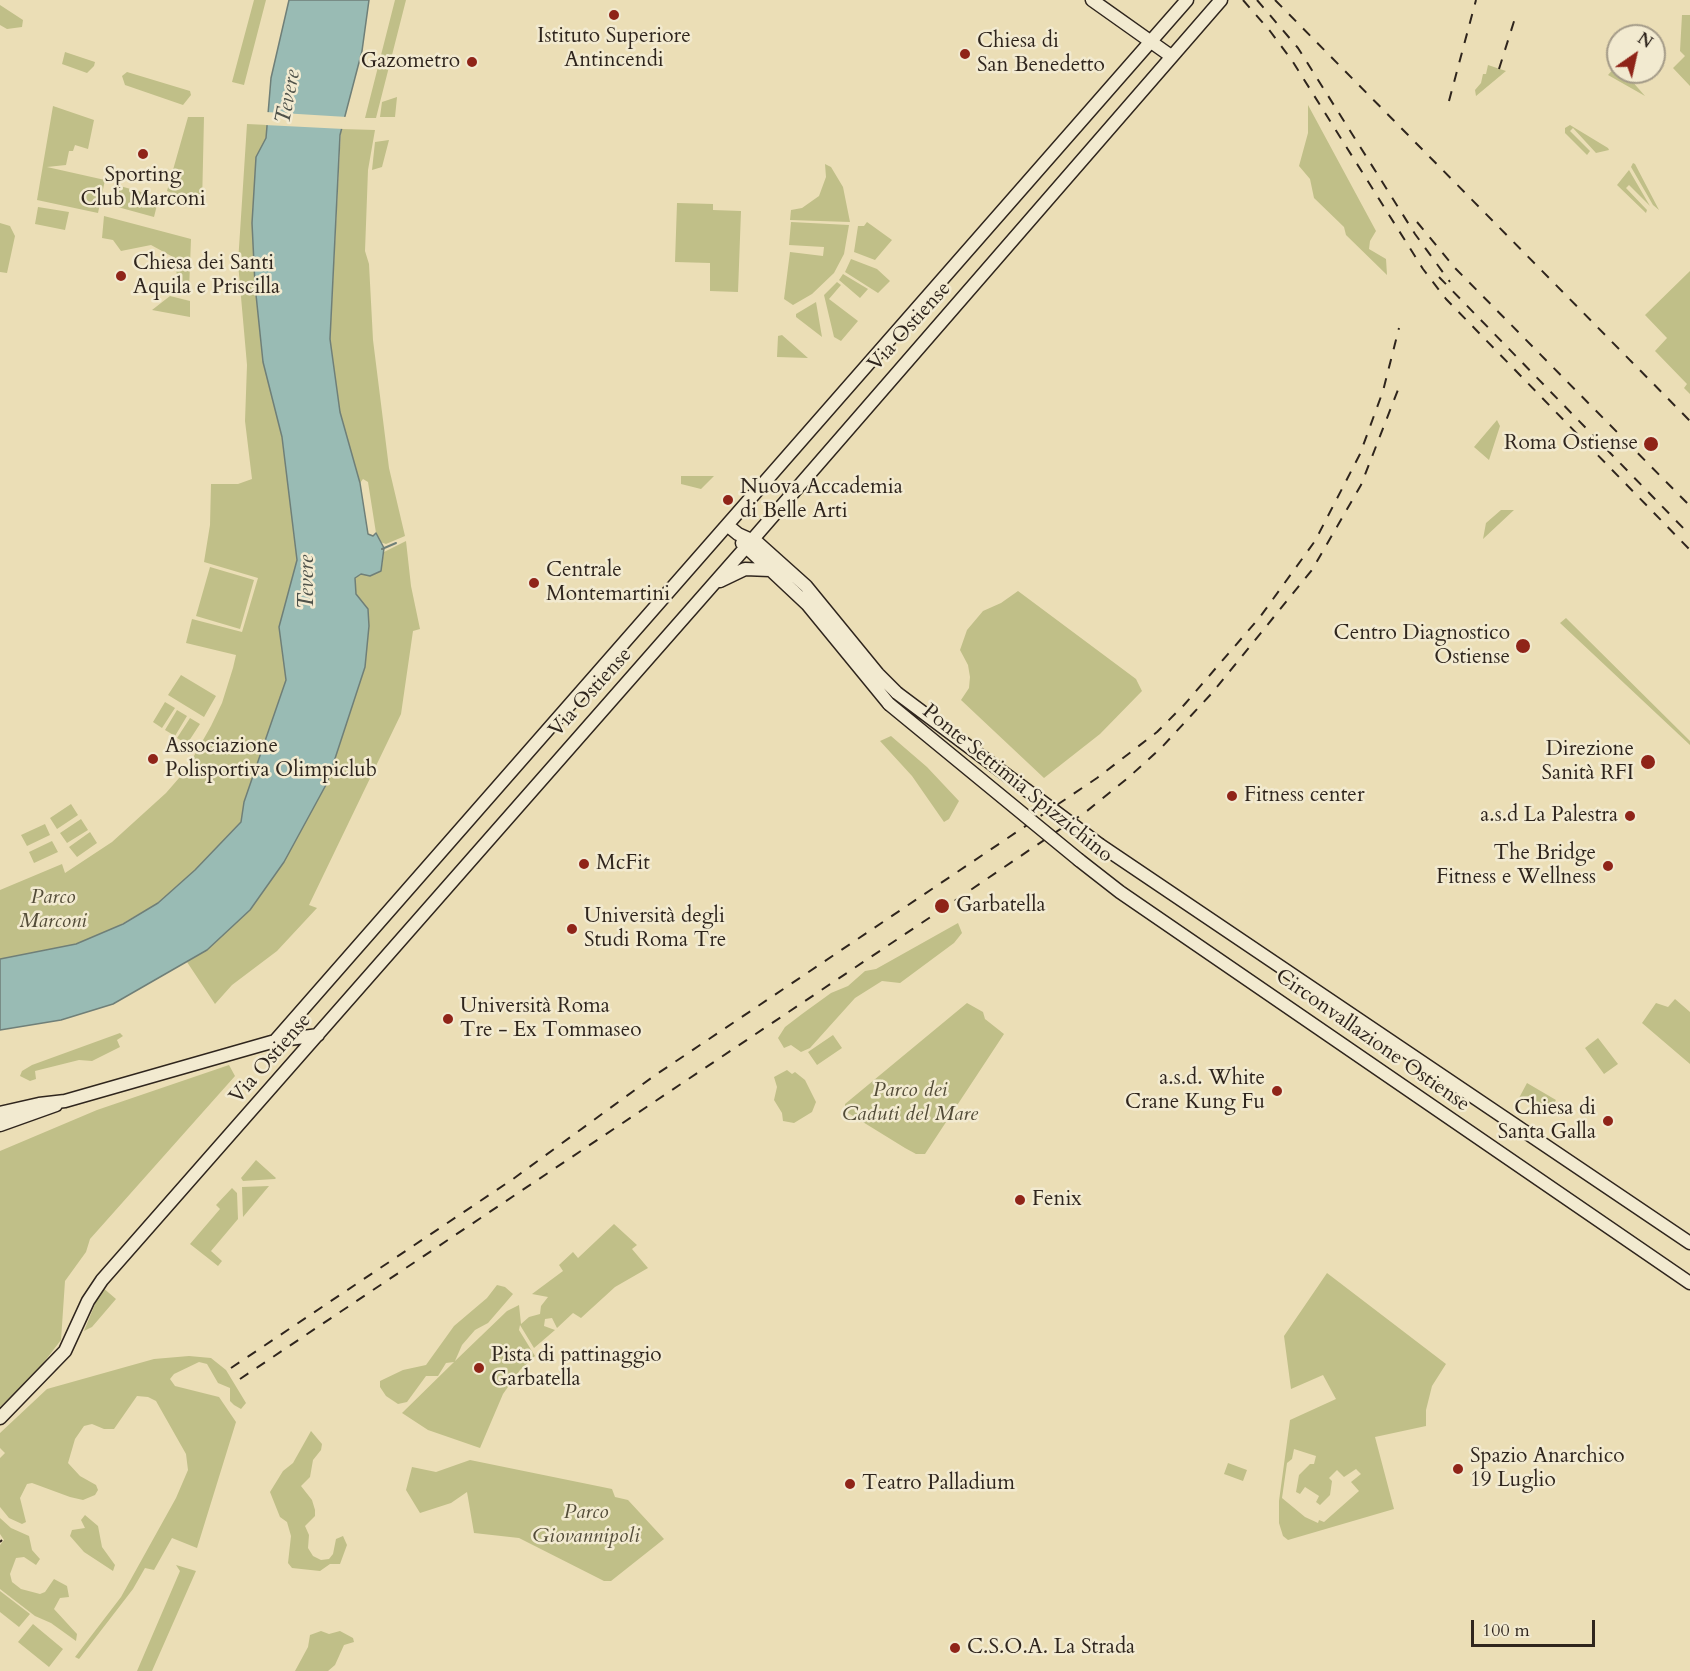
<!DOCTYPE html>
<html>
<head>
<meta charset="utf-8">
<style>
  body { margin:0 }
  #map { position:relative; width:1690px; height:1671px; overflow:hidden; background:#ebdeb6; font-family:Cardo,serif }
  canvas { display:block }
  .north { position:absolute; left:1606px; top:24px; width:60px; height:60px; box-sizing:border-box; background:#f2ead0; border:2px solid #a49b88; border-radius:50%; rotate:34deg; font-size:16px; font-weight:700; line-height:24px; text-align:center; color:#2f251d }
  .north::after { content:''; display:block; margin:auto; width:21px; height:27px; background:#8f2418; clip-path:polygon(50% 0,100% 100%,50% 72%,0 100%) }
  .scale { position:absolute; left:1471px; top:1620px; width:124px; height:27px; box-sizing:border-box; border:3px solid #2f251d; border-top:0; padding-left:8px; font-size:18px; line-height:21px; white-space:nowrap; color:#2f251d; -webkit-text-stroke:4px #f2ead0; paint-order:stroke }
</style>
</head>
<body>
<div id="map">
<canvas width="1690" height="1671"></canvas>
<div class="north">N</div>
<div class="scale">100 m</div>
</div>
<script>
const context = document.querySelector('canvas').getContext('2d');
context.lineJoin = 'round';
function paint(path, color) { context.fillStyle = color; context.fill(path, 'evenodd'); }
const shape = rows => new Path2D(rows.map(r => 'M' + r).join(''));
function strokePath(path, color, width, dash) { context.strokeStyle = color; context.lineWidth = width; context.lineCap = dash ? 'butt' : 'round'; context.setLineDash(dash || []); context.stroke(path); }
function label(font, color, halo, rows, align = 'center') {
  context.font = font + ' Cardo,serif'; context.lineWidth = 5; context.setLineDash([]); context.textBaseline = 'middle'; context.strokeStyle = halo; context.fillStyle = color; for (const [text, x, y, turn = 0] of rows) {
    context.save(); context.translate(x, y); context.rotate((+turn || 0) * Math.PI / 180); context.textAlign = isNaN(turn) ? turn : align; if (halo) context.strokeText(text, 0, 0); context.fillText(text, 0, 0); context.restore();
  }
}
const green = shape([
  [254,0,266,0,244,85,232,82],
  [395,0,406,0,376,118,365,118],
  [0,5,23,20,22,27,7,29,0,25],
  [1682,15,1690,15,1690,86,1673,68,1685,56,1680,51],
  [65,52,95,62,94,66,87,73,62,64],
  [1488,65,1506,71,1476,96,1475,90,1481,83,1483,74,1486,74],
  [1615,67,1618,68,1618,72,1624,72,1645,96,1608,75],
  [127,72,190,91,191,95,183,105,125,85,122,76],
  [397,97,395,117,380,117,382,102],
  [1308,105,1376,231,1370,241,1369,249,1386,259,1387,275,1346,235,1344,227,1314,198,1310,179,1299,166,1308,133],
  [53,106,94,120,88,149,75,145,73,151,69,151,66,165,47,167,105,180,98,213,37,200],
  [188,117,204,117,202,205,167,191],
  [247,124,268,125,266,139,256,157,252,223,255,285,263,362,282,437,297,560,279,627,286,680,244,802,241,822,195,870,158,903,104,934,76,944,0,959,0,890,62,864,65,873,112,842,166,793,186,770,211,726,222,703,233,668,236,655,186,643,192,619,242,632,258,578,204,562,210,525,211,484,238,484,252,479,245,421,247,365,238,263],
  [1570,125,1608,148,1609,150,1596,153,1573,128,1570,131,1590,151,1587,155,1565,133,1565,128],
  [341,129,375,130,368,170,365,251,369,264,373,340,389,468,405,536,386,544,380,542,376,533,368,482,363,479,360,483,340,412,330,339],
  [389,140,382,167,372,170,375,142],
  [1633,163,1635,164,1659,210,1653,205,1631,167],
  [825,164,831,167,843,187,850,222,790,220,791,210,802,208,819,196,826,177],
  [1629,170,1650,206,1629,185,1626,188,1647,210,1646,213,1617,185],
  [120,186,159,197,154,217,114,206],
  [677,203,713,204,713,210,741,211,738,292,710,291,710,263,675,262],
  [38,207,69,212,65,230,35,224],
  [104,216,191,239,189,291,175,287,178,279,173,257,151,245,121,251,113,240,102,238],
  [791,222,849,225,844,254,834,273,812,294,793,305,784,299,790,252,823,256,824,247,789,245],
  [867,222,892,240,875,260,854,252,858,226,864,226],
  [0,223,10,226,15,236,7,273,0,272],
  [851,259,877,269,890,281,878,293,845,272],
  [1690,271,1690,394,1684,388,1687,384,1655,351,1667,338,1645,315],
  [843,274,868,289,860,298,839,280],
  [837,282,841,285,829,299,858,321,841,341,834,337,824,295],
  [170,296,190,301,190,317,152,310],
  [816,302,822,337,796,317,796,314],
  [782,335,808,358,777,357,778,336],
  [1497,420,1500,426,1489,460,1474,447],
  [681,476,714,476,701,489,681,484],
  [1501,510,1514,510,1483,539,1486,523],
  [406,541,411,586,420,629,413,631,401,714,309,905,317,908,277,951,232,985,215,1004,187,962,207,950,250,910,284,862,327,783,365,667,369,626,368,610,356,594,355,578,361,574,381,571,384,552],
  [210,567,254,580,240,629,196,616],
  [1018,591,1136,679,1142,691,1100,734,1044,778,961,700,969,688,970,677,968,665,960,650,967,630,983,611,1001,603],
  [1566,618,1690,741,1690,745,1560,623],
  [181,675,216,696,204,717,168,695],
  [165,702,175,708,162,728,153,722],
  [177,710,187,716,175,736,165,730],
  [190,718,200,724,187,744,177,738],
  [891,736,927,767,959,801,949,819,944,822,912,776,880,741],
  [71,804,78,815,57,829,50,818],
  [81,819,88,830,67,843,60,833],
  [45,824,50,835,27,846,21,835],
  [90,832,97,843,77,857,69,847],
  [52,841,58,852,34,863,29,852],
  [958,923,962,933,954,943,900,983,882,981,855,998,810,1048,801,1052,791,1045,784,1048,778,1038,785,1027,802,1014,831,993,848,986,865,971,876,969],
  [1675,999,1690,1012,1690,1064,1642,1023,1656,1003,1668,1007],
  [967,1003,983,1012,985,1019,1004,1034,925,1154,916,1154,905,1148,845,1111,845,1104],
  [120,1033,123,1036,117,1040,120,1047,92,1061,79,1060,35,1071,36,1079,30,1081,20,1076,22,1071,32,1065],
  [833,1035,842,1048,817,1065,808,1052],
  [1598,1038,1618,1064,1604,1074,1585,1048],
  [229,1065,235,1076,90,1239,86,1252,65,1281,61,1340,41,1366,0,1407,0,1151,97,1110],
  [787,1070,792,1074,795,1072,805,1080,816,1102,812,1112,794,1123,783,1121,782,1113,774,1100,777,1087,774,1077],
  [1527,1083,1556,1100,1548,1115,1519,1098],
  [256,1160,276,1178,275,1179,243,1181,241,1178],
  [269,1186,243,1217,242,1187],
  [232,1188,237,1193,238,1219,211,1251,222,1261,218,1266,190,1244,220,1209,216,1205],
  [614,1224,637,1245,632,1249,648,1268,615,1287,581,1318,573,1313,557,1328,552,1318,545,1319,544,1326,555,1330,534,1348,520,1325,519,1330,535,1356,520,1370,503,1394,480,1448,428,1430,402,1413,454,1362,446,1363,438,1376,426,1376,407,1402,398,1404,386,1396,380,1387,380,1381,403,1370,426,1365,454,1326,487,1298,497,1285,505,1287,513,1294,488,1323,475,1330,462,1345,455,1361,507,1311,519,1305,521,1324,529,1317,540,1314,541,1306,548,1297,532,1294,563,1271,559,1265,573,1252,578,1258],
  [1327,1273,1446,1364,1432,1386,1426,1410,1426,1426,1375,1437,1394,1509,1288,1540,1283,1536,1279,1523,1279,1501,1290,1420,1336,1399,1323,1375,1291,1389,1284,1336],
  [1294,1449,1316,1456,1314,1464,1310,1464,1299,1475,1296,1492,1300,1494,1305,1487,1319,1496,1316,1502,1320,1505,1330,1495,1332,1481,1329,1478,1337,1470,1344,1477,1356,1469,1361,1474,1351,1482,1359,1491,1324,1522,1319,1520,1318,1523,1305,1517,1282,1498,1287,1463,1292,1459],
  [102,1287,116,1299,92,1327,84,1331],
  [189,1356,211,1358,226,1370,246,1403,241,1409,234,1405,230,1401,230,1388,218,1383,207,1364,199,1362,174,1374,170,1379,175,1386,219,1397,236,1422,197,1548,172,1538,154,1570,145,1568,133,1589,79,1659,75,1657,121,1597,176,1498,188,1470,186,1454,156,1401,148,1397,137,1396,114,1429,104,1429,92,1424,84,1426,75,1439,68,1463,80,1476,96,1485,98,1490,95,1495,83,1500,70,1497,32,1483,27,1484,20,1498,26,1522,22,1524,9,1518,0,1507,0,1458,5,1453,0,1448,0,1433,47,1389,154,1359],
  [311,1431,322,1444,321,1450,313,1460,310,1477,301,1486,312,1500,315,1510,315,1516,305,1526,309,1535,308,1548,313,1556,321,1560,329,1559,333,1554,336,1539,343,1536,347,1545,340,1564,330,1564,320,1571,292,1568,288,1563,291,1536,287,1522,280,1517,270,1492,283,1471,293,1463],
  [470,1460,612,1489,615,1497,628,1500,664,1539,611,1581,604,1581,519,1538,474,1533,467,1492,451,1503,420,1513,406,1490,412,1467,436,1472],
  [1228,1463,1247,1470,1243,1481,1224,1474],
  [85,1515,98,1526,102,1547,115,1565,113,1571,84,1552,70,1536,72,1530,85,1528,81,1520],
  [0,1518,11,1528,29,1536,32,1550,40,1559,36,1565,24,1557,16,1558,10,1574,12,1582,21,1589,40,1594,45,1592,54,1579,67,1586,69,1597,60,1598,54,1609,77,1634,76,1641,51,1623,35,1616,0,1589,0,1545,4,1540,0,1534],
  [176,1565,196,1571,152,1671,137,1671,180,1571],
  [0,1591,30,1614,19,1627,0,1612],
  [33,1624,63,1649,49,1667,18,1642],
  [321,1631,329,1634,340,1631,353,1638,354,1642,344,1645,335,1665,328,1671,295,1671,308,1647,310,1635]
]);
const water = shape([
  [289,0,369,0,362,51,340,135,330,339,340,412,360,483,368,534,373,536,376,533,384,548,381,571,370,576,361,574,355,578,356,594,368,609,369,626,365,667,327,783,284,862,250,910,207,950,113,1004,61,1020,0,1030,0,959,76,944,123,924,158,903,195,870,241,822,244,802,286,680,279,627,297,560,282,437,263,362,255,285,252,223,256,157,266,138,271,78,289,0]
]);
const pier = shape([
  [266,112,298,114,347,117,344,129,265,125]
]);
const stream = shape([
  [382,549,396,543]
]);
const secondary = shape([
  [1092,0,1171,56],
  [727,525,738,534,758,543,806,586,878,674,897,693],
  [742,543,807,604,889,704],
  [720,581,745,569,770,570],
  [1100,845,1690,1243],
  [1079,860,1120,892,1690,1283],
  [275,1041,1187,0],
  [0,1113,39,1104,65,1101,275,1041,318,1035],
  [0,1125,56,1105],
  [0,1418,65,1351,88,1301,102,1280,753,539,1221,0]
]);
const rail = shape([
  [1243,0,1270,31,1293,62,1423,269,1446,299,1690,550],
  [1257,0,1298,48,1415,234,1450,282],
  [1275,0,1690,421],
  [1499,69,1516,15],
  [1449,101,1476,0],
  [1417,222,1455,268,1690,506],
  [1439,277,1690,535],
  [231,1368,513,1179,654,1076,1097,778,1157,732,1184,705,1260,617,1315,541,1360,454,1383,391,1399,328],
  [240,1379,944,908,1087,811,1129,777,1162,747,1212,693,1312,570,1361,485,1401,382],
  [0,1542,2,1540]
]);
const secondaryBridge = shape([
  [897,693,1100,845],
  [889,704,1079,860]
]);
const markers = [
  [614,15,6,"#8f2418"],
  [965,54,6,"#8f2418"],
  [472,62,6,"#8f2418"],
  [143,154,6,"#8f2418"],
  [121,276,6,"#8f2418"],
  [1651,444,8,"#8f2418"],
  [728,500,6,"#8f2418"],
  [534,583,6,"#8f2418"],
  [1523,646,8,"#8f2418"],
  [153,759,6,"#8f2418"],
  [1648,762,8,"#8f2418"],
  [1232,796,6,"#8f2418"],
  [1630,816,6,"#8f2418"],
  [584,864,6,"#8f2418"],
  [1608,866,6,"#8f2418"],
  [942,906,8,"#8f2418"],
  [572,929,6,"#8f2418"],
  [448,1019,6,"#8f2418"],
  [1277,1091,6,"#8f2418"],
  [1608,1121,6,"#8f2418"],
  [1020,1200,6,"#8f2418"],
  [479,1368,6,"#8f2418"],
  [1458,1469,6,"#8f2418"],
  [850,1484,6,"#8f2418"],
  [955,1648,6,"#8f2418"]
];
const poiNames = [
  ["Istituto Superiore",614,37,"center"],
  ["Antincendi",614,61,"center"],
  ["Chiesa di",977,42],
  ["San Benedetto",977,66],
  ["Gazometro",460,62,"right"],
  ["Sporting",143,176,"center"],
  ["Club Marconi",143,200,"center"],
  ["Chiesa dei Santi",133,264],
  ["Aquila e Priscilla",133,288],
  ["Roma Ostiense",1638,444,"right"],
  ["Nuova Accademia",740,488],
  ["di Belle Arti",740,512],
  ["Centrale",546,571],
  ["Montemartini",546,595],
  ["Centro Diagnostico",1510,634,"right"],
  ["Ostiense",1510,658,"right"],
  ["Associazione",165,747],
  ["Polisportiva Olimpiclub",165,771],
  ["Direzione",1634,750,"right"],
  ["Sanità RFI",1634,774,"right"],
  ["Fitness center",1244,796],
  ["a.s.d La Palestra",1618,816,"right"],
  ["The Bridge",1596,854,"right"],
  ["Fitness e Wellness",1596,878,"right"],
  ["McFit",596,864],
  ["Garbatella",956,906],
  ["Università degli",584,917],
  ["Studi Roma Tre",584,941],
  ["Università Roma",460,1007],
  ["Tre - Ex Tommaseo",460,1031],
  ["a.s.d. White",1265,1079,"right"],
  ["Crane Kung Fu",1265,1103,"right"],
  ["Chiesa di",1596,1109,"right"],
  ["Santa Galla",1596,1133,"right"],
  ["Fenix",1032,1200],
  ["Pista di pattinaggio",491,1356],
  ["Garbatella",491,1380],
  ["Spazio Anarchico",1470,1457],
  ["19 Luglio",1470,1481],
  ["Teatro Palladium",862,1484],
  ["C.S.O.A. La Strada",967,1648]
];
const streetNames = [
  ["Via Ostiense",910,327,-48],
  ["Via Ostiense",591,693,-48],
  ["Ponte Settimia Spizzichino",1017,784,39],
  ["Circonvallazione Ostiense",1372,1041,35],
  ["Via Ostiense",271,1059,-49]
];
const parkNames = [
  ["Parco",53,898],
  ["Marconi",53,922],
  ["Parco dei",910,1091],
  ["Caduti del Mare",910,1115],
  ["Parco",586,1513],
  ["Giovannipoli",586,1537]
];
const waterNames = [
  ["Tevere",289,97,-79],
  ["Tevere",308,582,-90]
];
paint(green, '#c0bf88');
paint(water, '#99bbb4');
strokePath(water, '#6f7f78', 1.5);
paint(pier, '#ebdeb6');
strokePath(stream, '#6f7f78', 2);
strokePath(secondary, '#2f251d', 15);
strokePath(secondary, '#f2ead0', 12);
strokePath(rail, '#2f251d', 2, [10, 10]);
strokePath(secondaryBridge, '#2f251d', 15, []);
strokePath(secondaryBridge, '#f2ead0', 12);
for (const [x, y, r, color] of markers) { const dot = new Path2D(); dot.arc(x, y, r, 0, 2 * Math.PI); context.fillStyle = color; context.fill(dot); strokePath(dot, '#f2ead0', 2); }
label('21px', '#2f251d', '#f2ead0', poiNames, 'left');
label('21px', '#2f251d', '#f2ead0', streetNames);
label('italic 21px', '#534c38', '#f2ead0', parkNames);
label('italic 22px', '#4f524a', '#f2ead0', waterNames);
</script>
</body>
</html>
